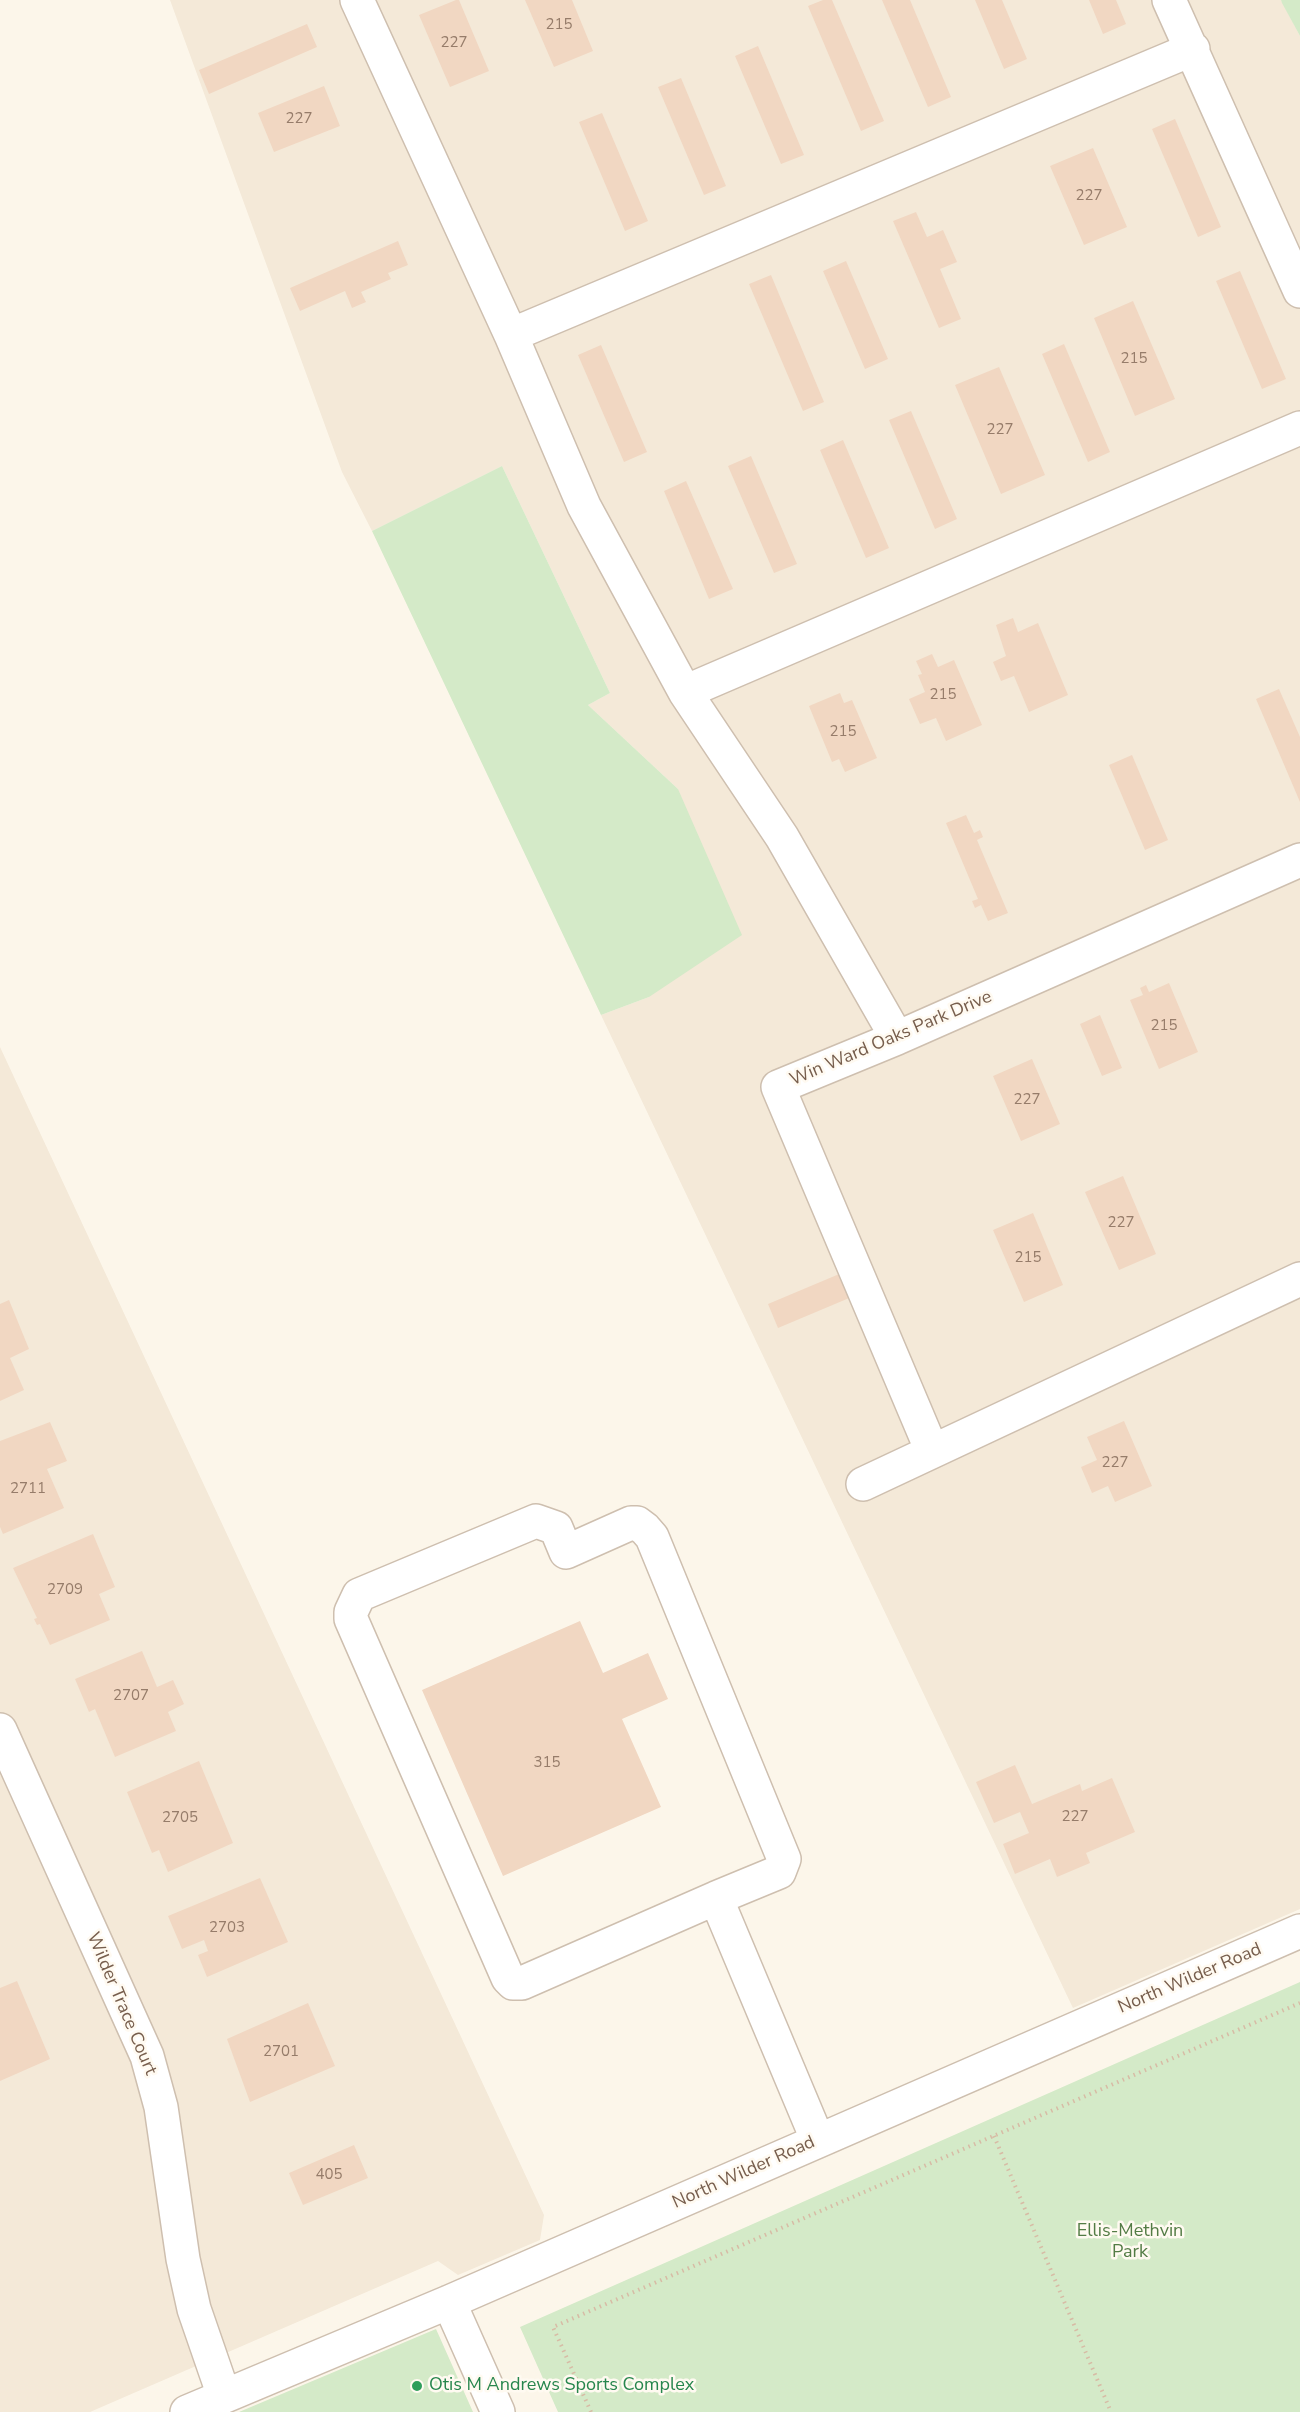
<!DOCTYPE html>
<html>
<head>
<meta charset="utf-8">
<style>
  body { margin:0 }
  canvas { display:block; background:#fcf6ea }
</style>
</head>
<body>
<canvas width="1300" height="2412"></canvas>
<script>
const context = document.querySelector('canvas').getContext('2d');
context.lineJoin = 'round';
function paint(path, color) { context.fillStyle = color; context.fill(path, 'evenodd'); }
const shape = rows => new Path2D(rows.map(r => 'M' + r).join(''));
function strokePath(path, color, width, dash) { context.strokeStyle = color; context.lineWidth = width; context.lineCap = dash ? 'butt' : 'round'; context.setLineDash(dash || []); context.stroke(path); }
function label(font, color, halo, rows, align = 'center') {
  context.font = font + ' "Nunito Sans",sans-serif'; context.lineWidth = 5; context.setLineDash([]); context.textBaseline = 'middle'; context.strokeStyle = halo; context.fillStyle = color; for (const [text, x, y, turn = 0] of rows) {
    context.save(); context.translate(x, y); context.rotate((+turn || 0) * Math.PI / 180); context.textAlign = isNaN(turn) ? turn : align; if (halo) context.strokeText(text, 0, 0); context.fillText(text, 0, 0); context.restore();
  }
}
const residential = shape([
  [170,0,1281,0,1300,36,1300,1909,1073,2008,1072,2006,601,1015,649,997,678,789,588,705,610,693,502,466,372,531,342,472],
  [0,1047,544,2215,540,2240,458,2275,438,2261,90,2412,0,2412]
]);
const green = shape([
  [1281,0,1300,0,1300,36,1282,3],
  [502,466,610,693,588,705,678,789,742,935,649,997,601,1015,372,531],
  [1300,1982,1300,2412,558,2412,520,2327],
  [436,2329,473,2412,239,2412]
]);
const building = shape([
  [456,0,459,0,489,71,450,87,419,15],
  [525,0,572,0,593,51,554,67],
  [823,0,832,0,884,121,861,131,808,6],
  [882,0,910,0,951,97,928,107],
  [975,0,1002,0,1027,59,1004,69],
  [1089,0,1116,0,1126,24,1103,34],
  [307,24,317,47,209,94,199,70],
  [758,46,804,155,781,164,735,56],
  [681,78,726,186,704,195,658,87],
  [324,86,340,126,274,152,258,113],
  [602,113,648,221,625,231,579,122],
  [1175,119,1221,227,1198,237,1152,129],
  [1093,148,1127,227,1084,245,1050,166],
  [916,212,927,237,943,230,957,262,940,269,961,319,939,328,893,221],
  [398,241,408,265,388,273,391,279,361,292,366,302,352,308,345,291,300,311,290,288],
  [846,261,888,359,865,369,823,271],
  [1240,271,1286,379,1262,389,1216,281],
  [771,275,824,402,803,411,749,284],
  [1133,301,1175,399,1135,416,1094,318],
  [1064,344,1110,452,1088,462,1042,354],
  [601,345,647,452,624,462,578,355],
  [999,367,1045,475,1001,494,955,385],
  [911,411,957,519,935,529,889,420],
  [843,440,889,548,866,558,820,450],
  [751,456,797,564,774,573,728,466],
  [686,481,733,589,709,599,664,491],
  [1013,618,1018,632,1038,623,1068,695,1029,712,1014,676,1001,681,993,662,1006,656,996,625],
  [932,654,938,667,954,660,982,725,946,741,936,718,920,724,909,699,925,692,918,675,922,674,916,661],
  [1279,689,1300,737,1300,802,1256,699],
  [840,693,844,703,852,700,877,758,845,772,839,759,832,762,809,706],
  [1132,755,1168,840,1145,850,1109,765],
  [966,815,974,833,980,830,983,837,977,840,1008,913,988,921,981,905,975,908,972,901,978,899,946,823],
  [1169,983,1198,1052,1159,1069,1130,1000,1143,995,1140,988,1146,985,1149,992],
  [1100,1015,1122,1068,1102,1076,1080,1024],
  [1032,1059,1060,1124,1021,1141,993,1076],
  [1123,1176,1156,1254,1119,1270,1085,1192],
  [1033,1213,1063,1285,1024,1302,993,1230],
  [844,1272,854,1296,778,1328,768,1304],
  [9,1300,29,1349,10,1358,24,1390,0,1401,0,1304],
  [1124,1421,1152,1486,1115,1502,1108,1486,1092,1493,1081,1467,1097,1460,1087,1437],
  [50,1422,67,1461,47,1469,64,1508,3,1534,0,1527,0,1441],
  [93,1534,115,1587,99,1594,110,1620,50,1645,40,1624,37,1625,34,1619,37,1618,13,1568],
  [580,1621,603,1673,648,1653,668,1699,622,1719,661,1807,503,1876,422,1690],
  [142,1651,157,1687,173,1680,184,1704,168,1712,176,1731,115,1757,95,1709,89,1712,75,1679],
  [199,1761,233,1843,168,1872,159,1850,152,1853,127,1792],
  [1015,1765,1032,1804,1080,1784,1082,1791,1112,1778,1135,1832,1086,1853,1090,1863,1057,1877,1050,1859,1015,1874,1003,1844,1029,1833,1020,1812,994,1823,976,1782],
  [260,1878,288,1942,207,1977,198,1955,208,1951,204,1940,182,1949,168,1916],
  [17,1981,50,2059,0,2081,0,1988],
  [308,2003,335,2066,250,2102,227,2039],
  [354,2145,368,2178,303,2205,289,2173]
]);
const path = shape([
  [994,2136,1111,2412],
  [591,2412,553,2327,1300,2003]
]);
const minor = shape([
  [357,0,511,335,1193,49],
  [1169,0,1300,291],
  [511,335,584,506,685,692,1300,428],
  [685,692,782,837,897,1038],
  [932,1451,778,1087,897,1038,1300,860],
  [863,1484,1300,1279],
  [0,1730,147,2056,161,2107,183,2259,194,2309,224,2396],
  [716,1898,779,1872,784,1859,652,1537,645,1529,637,1523,631,1523,566,1552,556,1528,536,1521,359,1595,351,1612,351,1619,508,1978,513,1983,522,1983,716,1898,818,2141],
  [449,2302,498,2412],
  [187,2412,449,2302,1300,1931]
]);
const markers = [
  [417,2386,6,"#2e9e5b"]
];
const numberNames = [
  ["215",559,25],
  ["227",454,43],
  ["227",299,119],
  ["227",1089,196],
  ["215",1134,359],
  ["227",1000,430],
  ["215",943,695],
  ["215",843,732],
  ["215",1164,1026],
  ["227",1027,1100],
  ["227",1121,1223],
  ["215",1028,1258],
  ["227",1115,1463],
  ["2711",28,1489],
  ["2709",65,1590],
  ["2707",131,1696],
  ["315",547,1763],
  ["227",1075,1817],
  ["2705",180,1818],
  ["2703",227,1928],
  ["2701",281,2052],
  ["405",329,2175]
];
const streetNames = [
  ["Win Ward Oaks Park Drive",891,1039,-23],
  ["North Wilder Road",1190,1979,-23],
  ["Wilder Trace Court",121,2004,67],
  ["North Wilder Road",744,2173,-24]
];
const parkNames = [
  ["Ellis-Methvin",1130,2232],
  ["Park",1130,2253]
];
const leisureNames = [
  ["Otis M Andrews Sports Complex",429,2386]
];
paint(residential, '#f4e9d8');
paint(green, '#d4eac8');
paint(building, '#f1d7c2');
strokePath(minor, '#cebfaf', 36);
strokePath(path, '#d7bba5', 4, [1.5, 4.5]);
strokePath(minor, '#fff', 33);
for (const [x, y, r, color] of markers) { const dot = new Path2D(); dot.arc(x, y, r, 0, 2 * Math.PI); context.fillStyle = color; context.fill(dot); strokePath(dot, '#fffaf1', 2); }
label('15px', '#967c6a', null, numberNames);
label('18px', '#775e4d', '#fffaf1', streetNames);
label('18px', '#537c45', '#fffaf1', parkNames);
label('18px', '#27864d', '#fffaf1', leisureNames, 'left');
</script>
</body>
</html>
